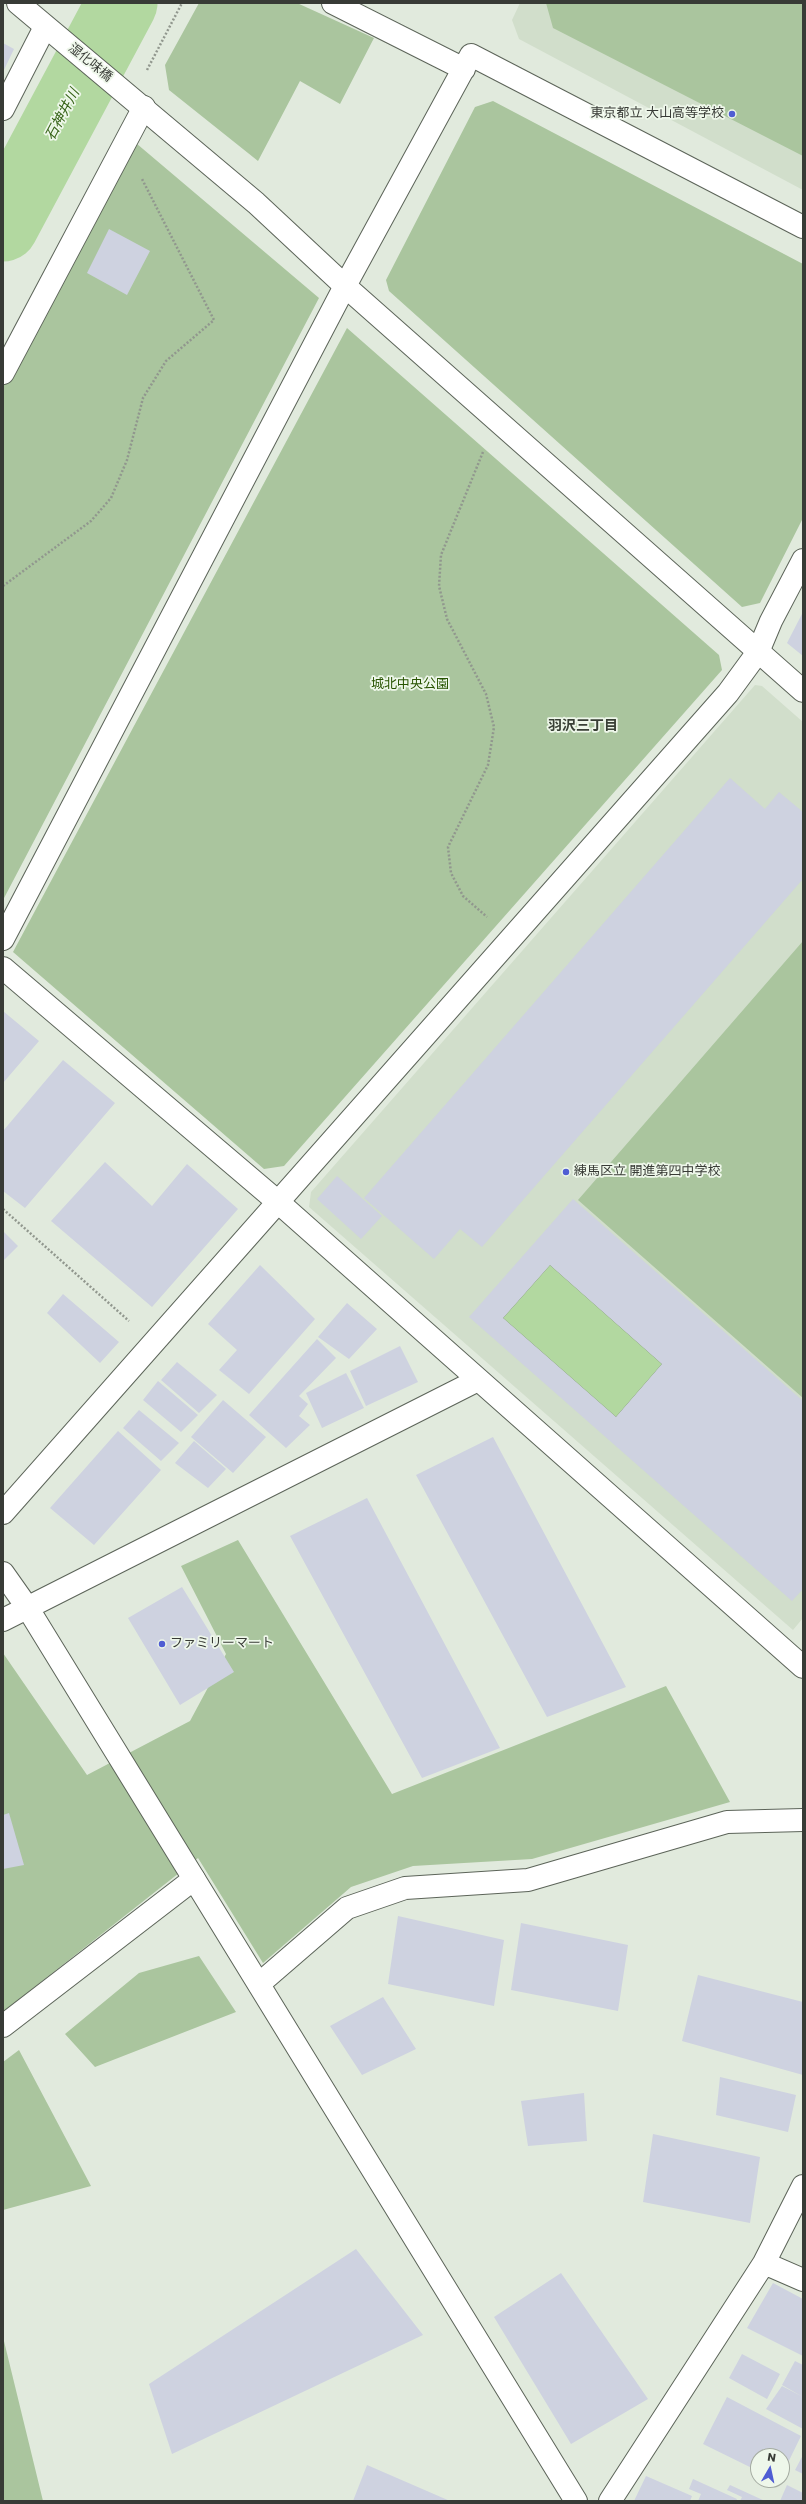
<!DOCTYPE html>
<html>
<head>
<meta charset="utf-8">
<style>
  body { margin:0 }
  #map { position:relative; width:806px; height:2504px; overflow:hidden; background:#e1eadd; font-family:Poppins,sans-serif }
  canvas { display:block }
  .frame { position:absolute; inset:0; border:4px solid #383b36; pointer-events:none }
  .north { position:absolute; left:750px; top:2448px; width:40px; height:40px; box-sizing:border-box; background:#eef7ea; border:1px solid #a5aca2; border-radius:50%; rotate:9deg; font-size:11px; font-weight:700; line-height:16px; text-align:center; color:#383b36 }
  .north::after { content:''; display:block; margin:auto; width:14px; height:18px; background:#4f5dd3; clip-path:polygon(50% 0,100% 100%,50% 72%,0 100%) }
</style>
</head>
<body>
<div id="map">
<canvas width="806" height="2504"></canvas>
<div class="frame"></div>
<div class="north">N</div>
</div>
<script>
const context = document.querySelector('canvas').getContext('2d');
context.lineJoin = 'round';
function paint(path, color) { context.fillStyle = color; context.fill(path, 'evenodd'); }
const shape = rows => new Path2D(rows.map(r => 'M' + r).join(''));
function strokePath(path, color, width, dash) { context.strokeStyle = color; context.lineWidth = width; context.lineCap = dash ? 'butt' : 'round'; context.setLineDash(dash || []); context.stroke(path); }
function label(font, color, halo, rows, align = 'center') {
  context.font = font + ' Poppins,"Noto Sans JP",sans-serif'; context.lineWidth = 3.5; context.setLineDash([]); context.textBaseline = 'middle'; context.strokeStyle = halo; context.fillStyle = color; for (const [text, x, y, turn = 0] of rows) {
    context.save(); context.translate(x, y); context.rotate((+turn || 0) * Math.PI / 180); context.textAlign = isNaN(turn) ? turn : align; if (halo) context.strokeText(text, 0, 0); context.fillText(text, 0, 0); context.restore();
  }
}
const built = shape([
  [520,3,803,3,803,190,519,39,512,20],
  [755,685,762,686,803,722,803,1618,793,1630,309,1207,311,1192]
]);
const green = shape([
  [199,3,297,3,374,38,340,104,300,81,258,161,169,90,165,65],
  [546,3,803,3,803,156,553,28],
  [493,101,803,264,803,518,760,603,742,607,389,291,386,280,475,107],
  [130,138,319,298,3,900,3,380],
  [347,328,719,655,722,670,284,1166,264,1169,13,952],
  [803,941,803,1398,578,1200],
  [238,1540,392,1794,666,1686,730,1802,532,1859,413,1866,351,1887,263,1963,198,1858,3,2012,3,1653,87,1775,190,1721,226,1654,181,1566],
  [199,1956,236,2012,95,2067,65,2034,139,1973],
  [19,2050,91,2186,3,2210,3,2062],
  [3,2337,43,2501,3,2501]
]);
const water = shape([
  [550,1265,662,1364,616,1417,503,1318,550,1265]
]);
const river = shape([
  [3,226,122,3]
]);
const building = shape([
  [3,43,14,49,3,72],
  [109,229,150,251,127,295,87,273],
  [803,612,803,656,787,643],
  [730,778,765,809,779,792,803,812,803,879,482,1247,460,1229,434,1259,364,1198],
  [3,1011,39,1041,3,1083],
  [63,1060,115,1103,25,1208,3,1191,3,1131],
  [105,1162,152,1206,187,1164,238,1209,152,1307,51,1221],
  [337,1176,382,1216,361,1239,317,1199],
  [573,1199,803,1401,803,1589,792,1601,469,1317],
  [550,1265,662,1364,616,1417,503,1318],
  [3,1231,18,1246,3,1261],
  [260,1265,315,1319,249,1394,219,1370,237,1350,208,1324],
  [63,1294,119,1342,100,1363,47,1313],
  [347,1303,377,1329,349,1359,318,1337],
  [317,1339,336,1358,299,1396,308,1404,299,1416,310,1425,286,1448,249,1415],
  [400,1346,418,1382,366,1406,350,1371],
  [177,1362,217,1395,199,1413,161,1380],
  [346,1373,364,1408,322,1428,306,1393],
  [158,1381,198,1415,181,1432,143,1400],
  [223,1400,266,1437,233,1473,191,1437],
  [139,1410,179,1443,161,1461,123,1428],
  [118,1431,161,1470,94,1545,50,1508],
  [493,1437,626,1687,547,1717,416,1475],
  [194,1441,226,1469,208,1488,175,1463],
  [367,1498,500,1748,422,1778,290,1536],
  [182,1587,234,1672,180,1705,128,1618],
  [9,1813,24,1865,3,1869,3,1815],
  [398,1916,504,1940,494,2006,388,1984],
  [521,1923,628,1945,618,2011,511,1990],
  [698,1975,803,2002,803,2075,682,2041],
  [383,1997,416,2049,362,2075,330,2026],
  [720,2077,796,2095,788,2132,716,2115],
  [584,2093,587,2141,528,2146,521,2101],
  [653,2134,760,2157,750,2223,643,2202],
  [356,2249,423,2335,172,2454,149,2384],
  [561,2273,648,2399,571,2444,494,2317],
  [773,2283,803,2299,803,2356,747,2328],
  [742,2354,780,2374,767,2399,729,2378],
  [795,2361,803,2365,803,2397,782,2385],
  [782,2386,803,2397,803,2429,766,2409],
  [727,2397,801,2436,782,2475,782,2456,758,2456,758,2471,703,2444],
  [803,2455,803,2474,795,2470],
  [367,2465,450,2501,353,2501],
  [646,2476,692,2496,690,2501,634,2501],
  [693,2479,737,2499,736,2501,698,2501,701,2494,689,2489],
  [730,2485,765,2501,740,2501,742,2497,727,2490],
  [787,2485,803,2493,803,2501,780,2501]
]);
const path = shape([
  [147,70,182,3],
  [483,452,441,555,439,586,447,619,486,694,494,727,488,765,448,847,451,873,463,896,487,917],
  [3,586,91,521,111,498,127,460,143,398,166,361,214,320,142,179],
  [3,1209,129,1321]
]);
const service = shape([
  [259,1984,347,1908,405,1888,528,1880,727,1822,803,1820]
]);
const pedestrian = shape([
  [3,373,144,107]
]);
const minor = shape([
  [333,3,464,69],
  [3,109,45,27],
  [3,939,345,286,471,55,803,227],
  [3,968,278,1202,803,1667],
  [3,1513,728,693,758,652,771,621,803,560],
  [3,2026,194,1879],
  [764,2263,803,2280],
  [610,2501,764,2263,803,2186]
]);
const tertiary = shape([
  [18,3,256,203,345,286,803,691],
  [3,1573,27,1607,576,2501],
  [3,1620,478,1380]
]);
const markers = [
  [732,114,4,"#4f5dd3"],
  [566,1172,4,"#4f5dd3"],
  [162,1644,4,"#4f5dd3"]
];
const streetNames = [
  ["湿化味橋",90,63,39]
];
const poiNames = [
  ["東京都立 大山高等学校",724,114,"right"],
  ["練馬区立 開進第四中学校",574,1172],
  ["ファミリーマート",170,1644]
];
const parkNames = [
  ["城北中央公園",410,685]
];
const waterNames = [
  ["石神井川",63,115,-62]
];
const neighbourhoodNames = [
  ["羽沢三丁目",583,726]
];
paint(built, '#d1decb');
paint(green, '#aac59e');
paint(water, '#b2d8a0');
strokePath(water, '#8da980', 1);
strokePath(river, '#b2d8a0', 71);
paint(building, '#ced2e0');
strokePath(service, '#5c6459', 24);
strokePath(pedestrian, '#5c6459', 24);
strokePath(minor, '#5c6459', 24);
strokePath(tertiary, '#5c6459', 24);
strokePath(path, '#91978e', 2.5, [2, 2]);
strokePath(service, '#fff', 22);
strokePath(pedestrian, '#fff', 22);
strokePath(minor, '#fff', 22);
strokePath(tertiary, '#fff', 22);
for (const [x, y, r, color] of markers) { const dot = new Path2D(); dot.arc(x, y, r, 0, 2 * Math.PI); context.fillStyle = color; context.fill(dot); strokePath(dot, '#eef7ea', 1.5); }
label('13px', '#383b36', '#eef7ea', streetNames);
label('13px', '#383b36', '#eef7ea', poiNames, 'left');
label('13px', '#275301', '#eef7ea', parkNames);
label('italic 14px', '#376418', '#eef7ea', waterNames);
label('bold 14px', '#383f35', '#eef7ea', neighbourhoodNames);
</script>
</body>
</html>
